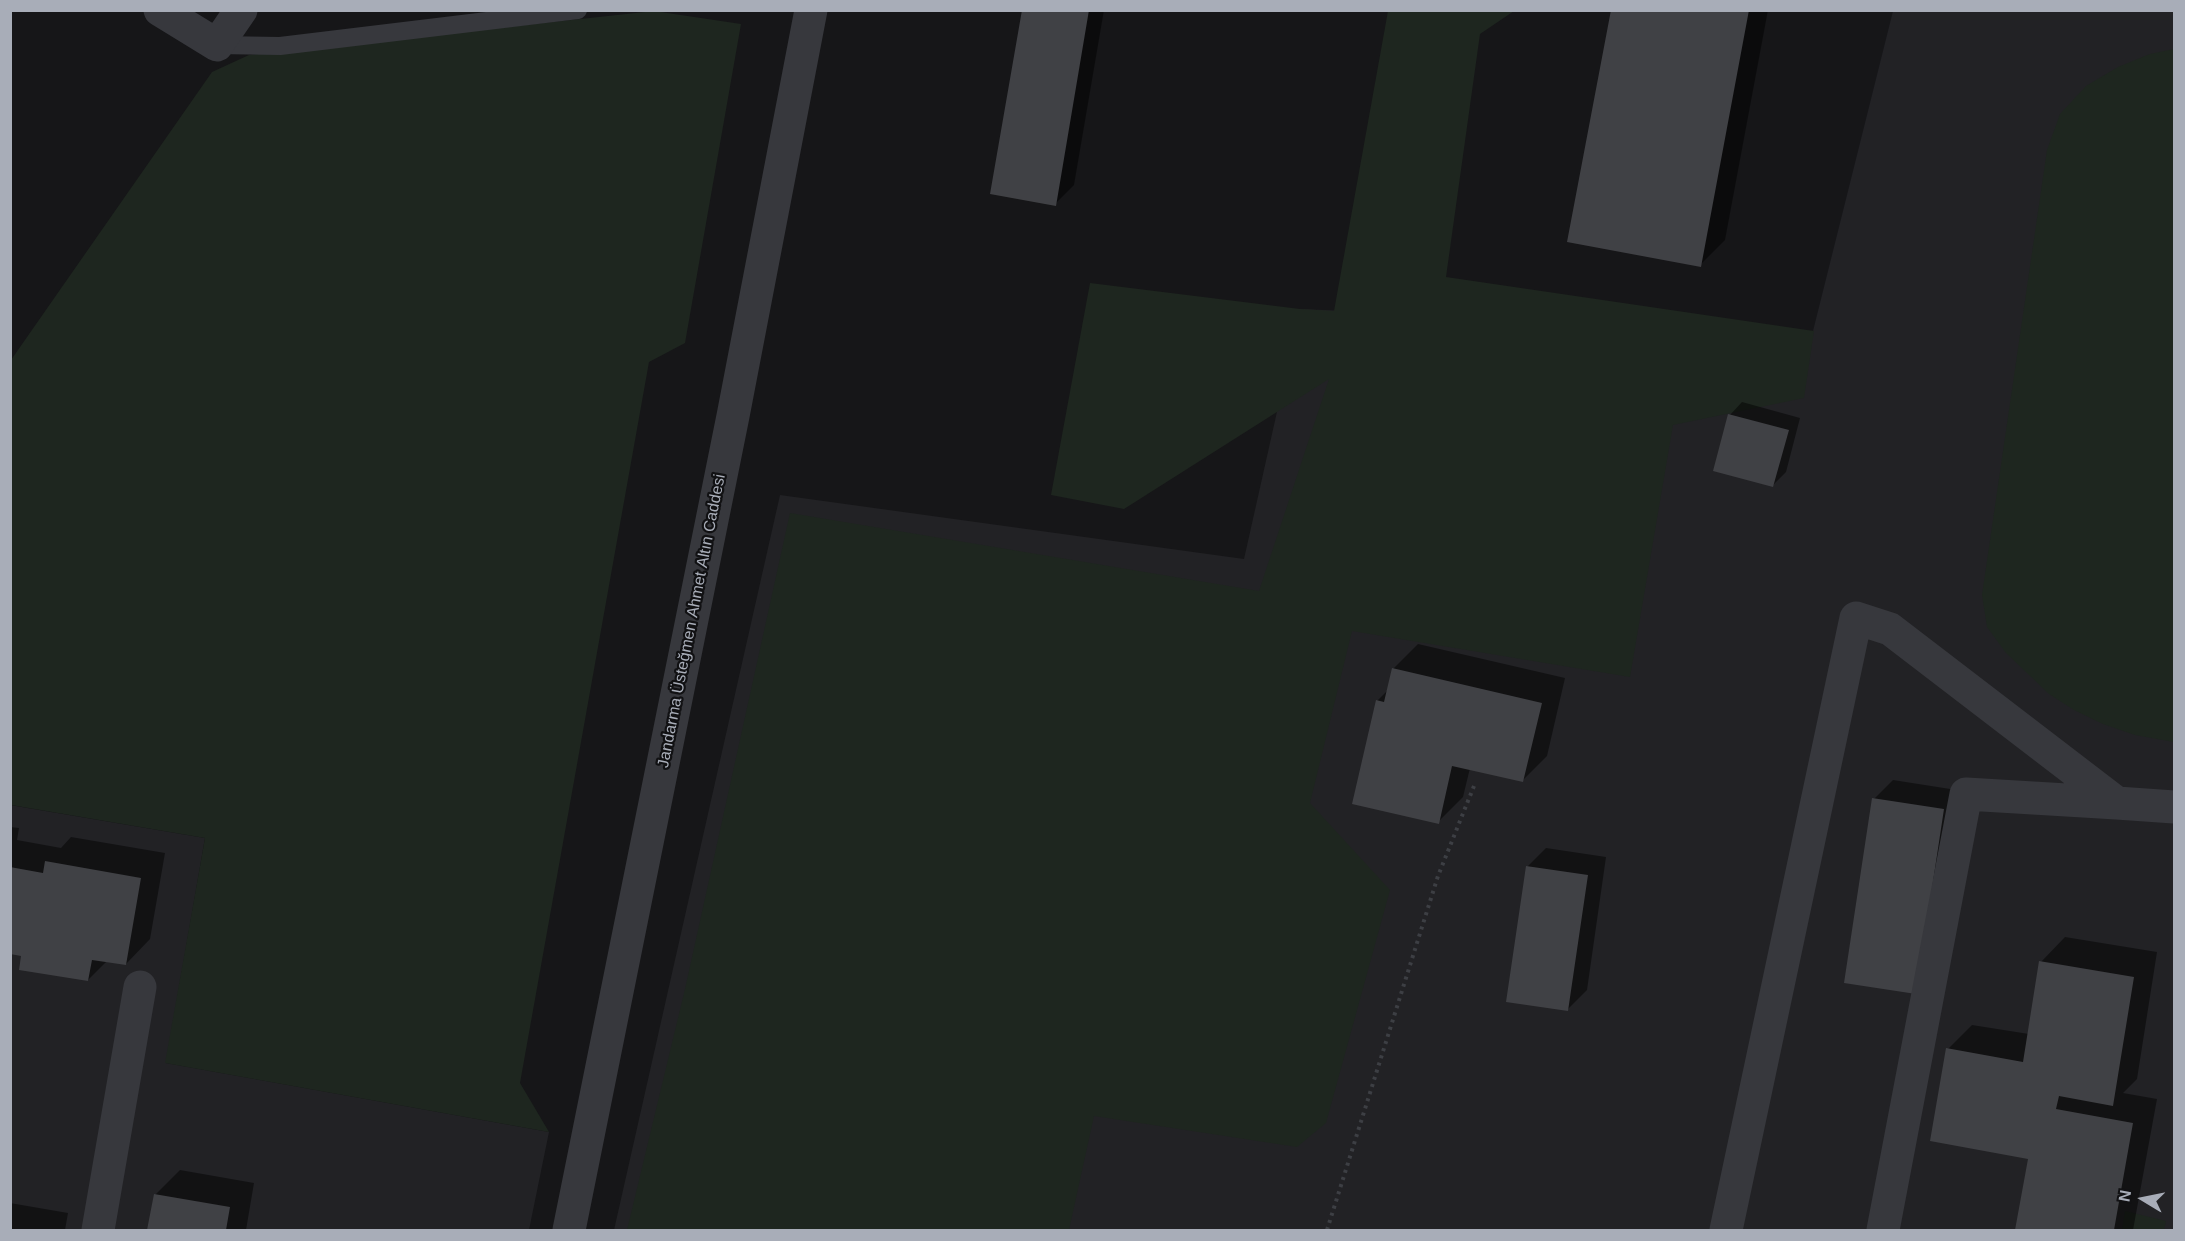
<!DOCTYPE html>
<html>
<head>
<meta charset="utf-8">
<style>
  body { margin:0 }
  #map { position:relative; width:2185px; height:1241px; overflow:hidden; background:#161618; font-family:Helvetica,sans-serif }
  canvas { display:block }
  .frame { position:absolute; inset:0; border:12px solid #a8adb8; pointer-events:none }
  .north { position:absolute; left:2113px; top:1169px; width:60px; height:60px; -webkit-text-stroke:4px #111113; paint-order:stroke; rotate:280deg; font-size:16px; font-weight:700; line-height:24px; text-align:center; color:#a8adb8 }
  .north::after { content:''; display:block; margin:auto; width:21px; height:27px; background:#a8adb8; clip-path:polygon(50% 0,100% 100%,50% 72%,0 100%) }
</style>
</head>
<body>
<div id="map">
<canvas width="2185" height="1241"></canvas>
<div class="frame"></div>
<div class="north">N</div>
</div>
<script>
const context = document.querySelector('canvas').getContext('2d');
context.lineJoin = 'round';
function paint(path, color) { context.fillStyle = color; context.fill(path, 'evenodd'); }
const shape = rows => new Path2D(rows.map(r => 'M' + r).join(''));
function strokePath(path, color, width, dash) { context.strokeStyle = color; context.lineWidth = width; context.lineCap = dash ? 'butt' : 'round'; context.setLineDash(dash || []); context.stroke(path); }
function label(font, color, halo, rows, align = 'center') {
  context.font = font + ' Helvetica,sans-serif'; context.lineWidth = 4.5; context.setLineDash([]); context.textBaseline = 'middle'; context.strokeStyle = halo; context.fillStyle = color; for (const [text, x, y, turn = 0] of rows) {
    context.save(); context.translate(x, y); context.rotate((+turn || 0) * Math.PI / 180); context.textAlign = isNaN(turn) ? turn : align; if (halo) context.strokeText(text, 0, 0); context.fillText(text, 0, 0); context.restore();
  }
}
const built = shape([
  [1893,11,2174,11,2174,1230,614,1230,780,495,1244,559,1300,309,1813,331],
  [10,805,205,838,166,1063,549,1132,529,1230,11,1230]
]);
const green = shape([
  [654,11,741,24,685,343,649,362,520,1083,549,1132,165,1063,205,838,11,805,11,360,212,72,249,55],
  [1388,11,1514,11,1480,34,1446,277,1814,331,1804,398,1673,425,1630,677,1352,631,1310,803,1390,890,1326,1123,1297,1147,1094,1116,1069,1230,627,1230,685,989,790,513,1259,591,1329,379,1124,509,1051,495,1090,283,1300,309,1334,311],
  [2174,49,2174,742,2135,735,2103,724,2074,710,2049,694,2006,653,1987,627,1982,595,2047,150,2060,114,2086,86,2118,67,2150,54],
  [2125,1211,2166,1221,2164,1230,2122,1230]
]);
const shadow = shape([
  [1023,10,1104,10,1074,185,1055,204],
  [1613,10,1768,10,1725,240,1700,265],
  [1742,402,1800,418,1786,472,1773,485,1730,415],
  [1418,644,1565,678,1547,756,1523,780,1470,768,1463,797,1438,822,1377,701,1388,690,1393,669],
  [1893,780,1963,791,1934,974,1874,799],
  [10,827,19,828,17,840,61,848,71,837,165,853,150,939,126,964,107,961,88,980,23,955,10,953],
  [1546,848,1606,857,1587,990,1568,1009,1527,867],
  [2065,937,2157,952,2137,1079,2123,1093,2157,1099,2133,1230,2017,1230,2030,1157,1948,1049,1972,1025,2029,1034,2041,962],
  [180,1170,254,1183,246,1230,149,1230,155,1195],
  [10,1203,68,1213,65,1230,10,1230]
]);
const building = shape([
  [1022,10,1089,10,1056,206,990,194],
  [1611,10,1749,10,1701,267,1567,242],
  [1728,414,1789,430,1773,487,1713,471],
  [1392,668,1542,703,1523,782,1452,766,1439,824,1352,804,1376,700,1384,702],
  [1872,798,1944,809,1916,994,1844,983],
  [45,861,141,878,126,965,92,960,88,981,19,970,21,956,10,954,10,867,43,873],
  [1526,866,1588,875,1568,1011,1506,1002],
  [2039,961,2134,977,2113,1106,2059,1096,2056,1109,2133,1123,2114,1230,2015,1230,2028,1159,1930,1141,1946,1048,2023,1062],
  [154,1194,230,1207,226,1230,147,1230]
]);
const path = shape([
  [1327,1230,1438,876,1474,786]
]);
const service = shape([
  [217,45,280,46,578,10]
]);
const minor = shape([
  [160,10,217,45,241,10],
  [98,1230,140,987],
  [569,1230,733,416,811,10],
  [1726,1230,1856,618,1890,629,2117,803,2174,807],
  [1883,1230,1966,794,2117,803]
]);
const streetNames = [
  ["Jandarma Üsteğmen Ahmet Altın Caddesi",692,621,-79]
];
paint(built, '#222225');
paint(green, '#1e261f');
paint(shadow, '#0007');
paint(building, '#404145');
strokePath(path, '#3d3f44', 4, [3, 4.5]);
strokePath(service, '#37383d', 18);
strokePath(minor, '#37383d', 33);
label('16px', '#a8adb8', '#111113', streetNames);
</script>
</body>
</html>
